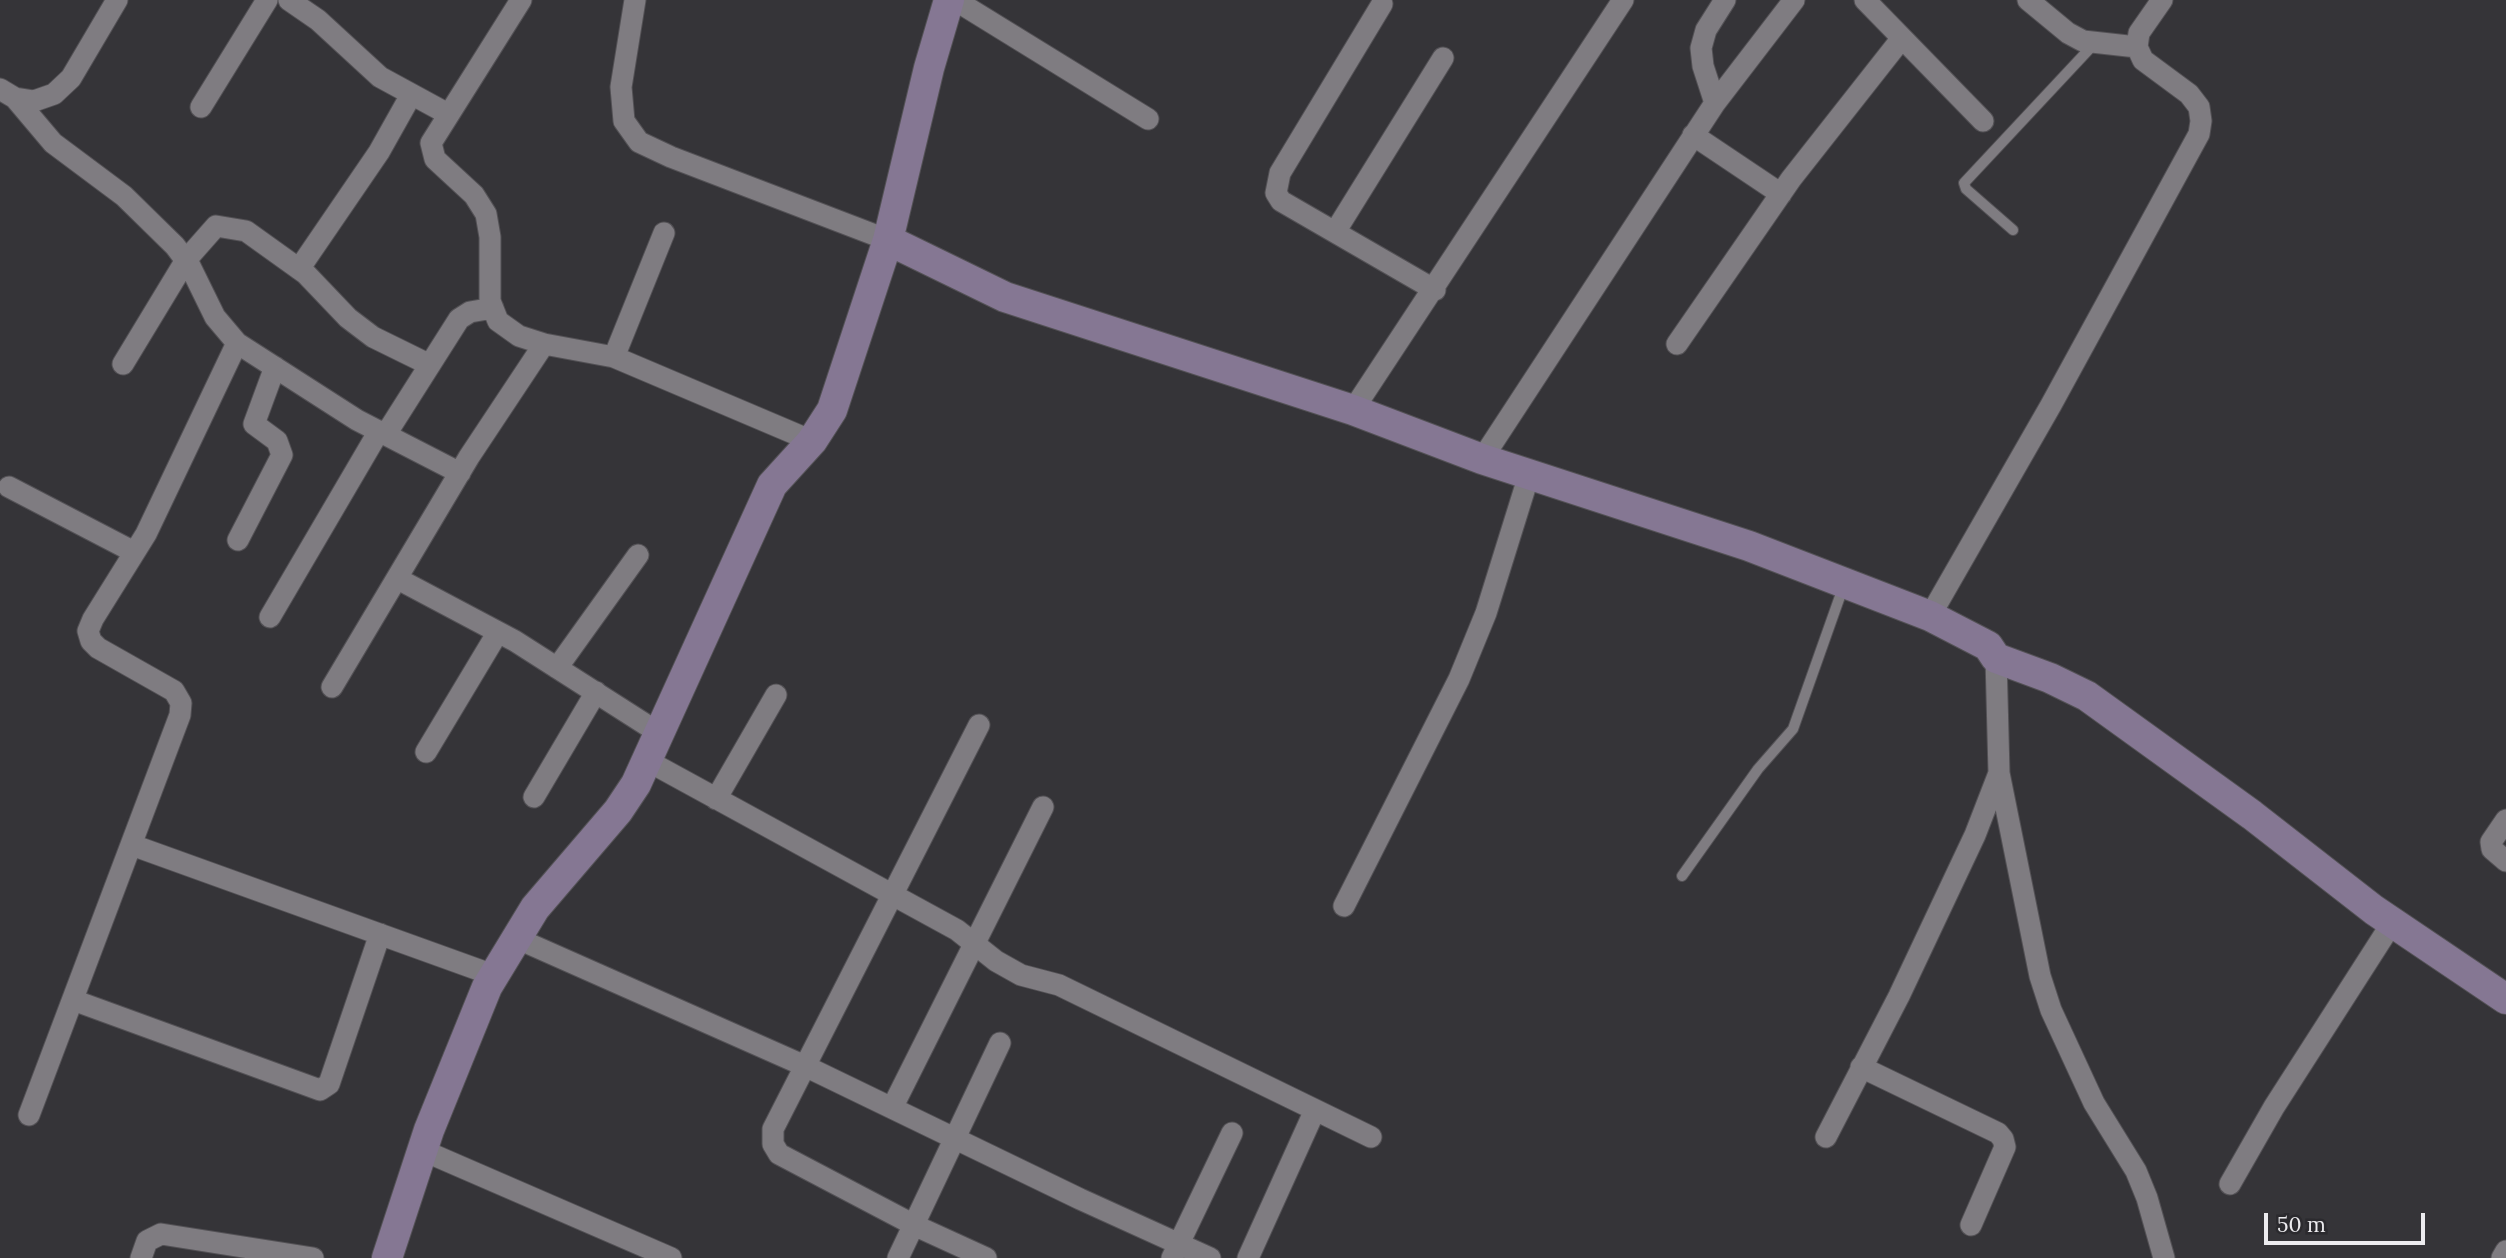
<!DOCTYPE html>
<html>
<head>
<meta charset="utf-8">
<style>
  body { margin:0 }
  #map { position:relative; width:2506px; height:1258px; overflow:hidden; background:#353438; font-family:Lora,serif }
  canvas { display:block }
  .scale { position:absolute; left:2264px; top:1213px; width:161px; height:32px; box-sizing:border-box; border:4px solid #edecef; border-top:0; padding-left:9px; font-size:21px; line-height:24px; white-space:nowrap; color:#edecef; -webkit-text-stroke:5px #2b2a2e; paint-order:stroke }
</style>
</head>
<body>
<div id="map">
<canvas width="2506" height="1258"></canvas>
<div class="scale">50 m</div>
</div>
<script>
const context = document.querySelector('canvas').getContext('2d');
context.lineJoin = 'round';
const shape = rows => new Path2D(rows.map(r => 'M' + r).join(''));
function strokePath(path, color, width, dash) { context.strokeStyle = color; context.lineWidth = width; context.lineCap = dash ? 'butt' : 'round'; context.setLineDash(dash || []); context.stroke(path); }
const lane = shape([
  [2013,230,1966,189,1964,183,2094,44],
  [1682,876,1758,769,1793,729,1844,585]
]);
const street = shape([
  [289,0,318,20,380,77,448,114],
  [521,0,431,143,435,159,474,195,486,214,490,237,490,301,498,321,519,336,544,344,614,357,812,441],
  [635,0,621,87,624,121,639,142,671,157,888,240],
  [955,0,1148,119],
  [1865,0,1983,121],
  [2028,0,2068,33,2083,41,2137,47],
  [1382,4,1280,173,1276,193,1281,201,1435,290],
  [0,89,15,98,34,101,54,94,71,78,117,0],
  [15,98,53,143,124,196,175,246,190,266,215,317,237,343,357,420,460,473],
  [1715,103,1703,66,1701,48,1706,30,1725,0],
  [201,107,267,0],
  [1693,135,1781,194],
  [1335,232,1443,58],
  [299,269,379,152,411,95],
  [1677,344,1791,179,1902,38],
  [614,357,664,233],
  [123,364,186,260,216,226,246,231,306,274,348,318,373,337,430,365],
  [1353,410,1623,0],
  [386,434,459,319,470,312,493,308],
  [1482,459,1715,103,1794,0],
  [9,487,134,552],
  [238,540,282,455,277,441,254,424,275,367],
  [398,579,515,641,659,733],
  [1930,616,2051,405,2199,134,2201,121,2199,107,2189,94,2143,60,2137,47,2139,33,2162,0],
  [270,617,379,431],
  [1996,658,1999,773,2040,976,2051,1010,2094,1103,2136,1171,2147,1198,2164,1258],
  [557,668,638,555],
  [332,687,469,457,544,344],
  [979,725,773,1129,773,1144,779,1154,916,1226,986,1258],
  [426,752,498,632],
  [646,760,957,930,996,961,1021,975,1059,985,1371,1137],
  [534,797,596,692],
  [716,799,776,695],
  [2506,820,2491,842,2492,849,2506,861],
  [132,845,493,975],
  [1344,906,1459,679,1486,613,1529,475],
  [516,938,805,1066,1080,1199,1210,1258],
  [73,1000,320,1090,329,1084,380,934],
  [1861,1067,1998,1133,2003,1139,2005,1147,1971,1225],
  [892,1108,1043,807],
  [29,1115,180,715,181,703,174,691,98,648,91,641,88,631,93,619,146,534,237,343],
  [1826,1137,1899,996,1975,835,1999,773],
  [422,1150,671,1258],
  [2230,1184,2274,1107,2392,923],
  [141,1258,147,1241,161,1234,313,1258],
  [898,1258,1000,1043],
  [1172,1258,1232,1133],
  [1248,1258,1315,1110],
  [2502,1258,2506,1251]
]);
const secondary = shape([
  [888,240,1005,297,1353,410,1482,459,1749,546,1930,616,1988,646,1996,658,2050,678,2087,696,2252,815,2374,910,2506,999],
  [387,1258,429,1130,487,987,535,908,618,811,636,784,772,485,812,441,832,410,888,240,929,68,949,0]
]);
strokePath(lane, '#535155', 12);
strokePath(street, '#535155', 23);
strokePath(secondary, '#535155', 32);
strokePath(lane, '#7f7c81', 10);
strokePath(street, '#7f7c81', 21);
strokePath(secondary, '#857793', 30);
</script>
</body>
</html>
